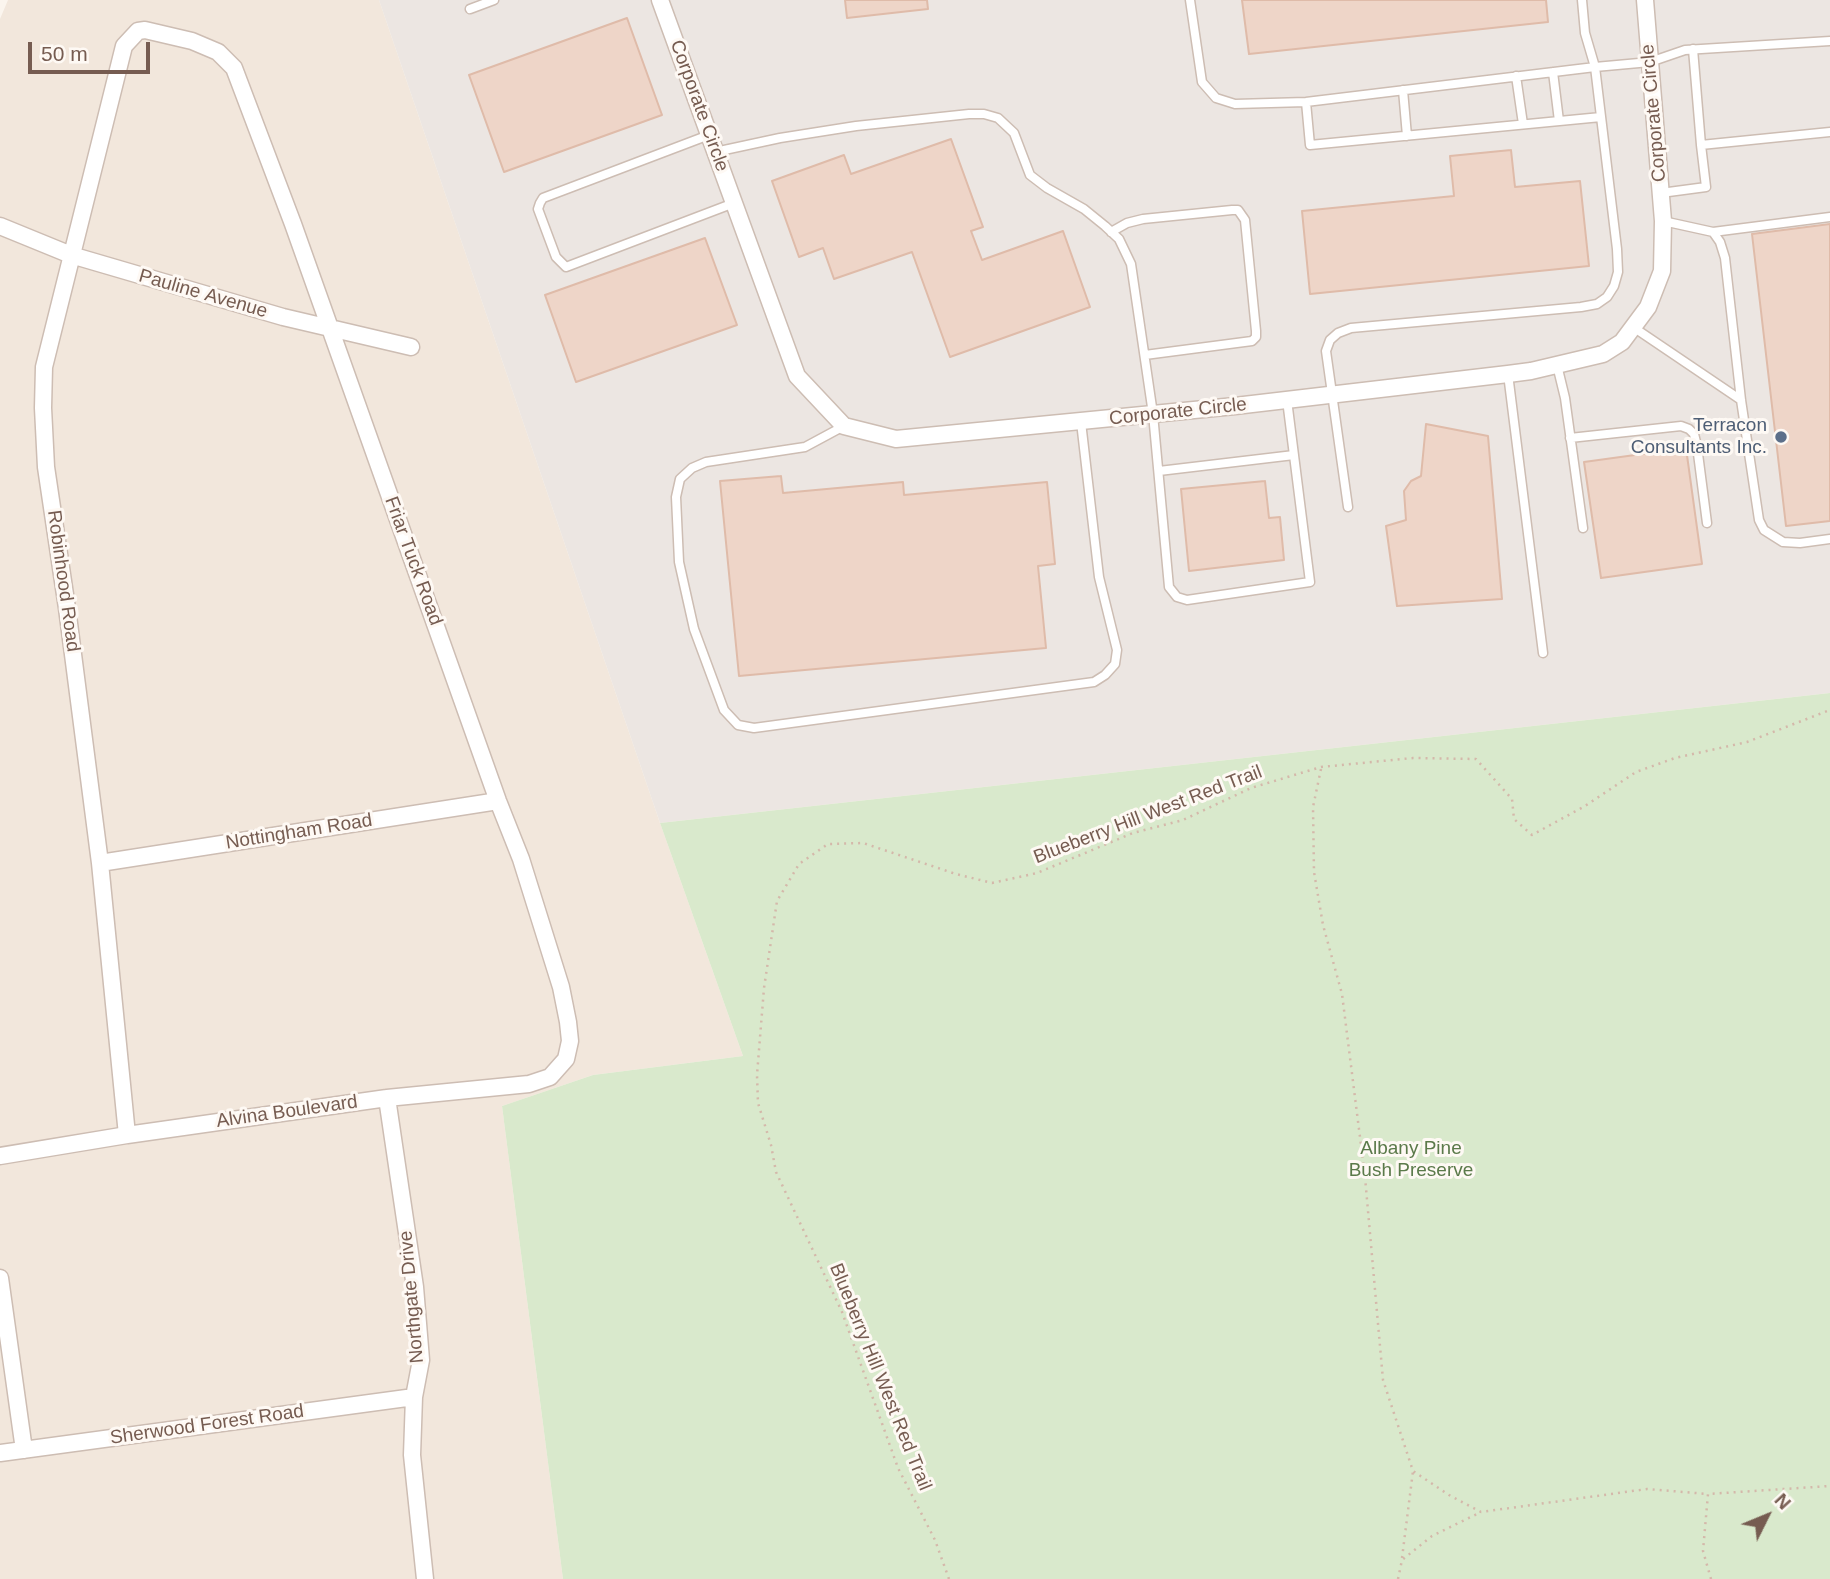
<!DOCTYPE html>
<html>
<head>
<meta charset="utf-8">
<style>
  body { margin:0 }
  #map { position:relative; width:1830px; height:1579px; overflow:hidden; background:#fbf5ee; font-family:Arial,sans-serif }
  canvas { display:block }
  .north { position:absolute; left:1732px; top:1481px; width:70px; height:70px; -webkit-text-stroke:5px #fef9f4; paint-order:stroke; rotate:47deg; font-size:19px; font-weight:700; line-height:28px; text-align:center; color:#765c51 }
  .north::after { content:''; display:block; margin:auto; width:24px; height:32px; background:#765c51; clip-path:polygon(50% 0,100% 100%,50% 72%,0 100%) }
  .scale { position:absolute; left:28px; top:42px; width:122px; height:32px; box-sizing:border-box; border:4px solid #765c51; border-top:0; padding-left:9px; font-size:21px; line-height:24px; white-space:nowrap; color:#765c51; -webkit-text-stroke:5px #fef9f4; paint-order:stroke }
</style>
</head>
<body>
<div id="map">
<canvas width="1830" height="1579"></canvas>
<div class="north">N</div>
<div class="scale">50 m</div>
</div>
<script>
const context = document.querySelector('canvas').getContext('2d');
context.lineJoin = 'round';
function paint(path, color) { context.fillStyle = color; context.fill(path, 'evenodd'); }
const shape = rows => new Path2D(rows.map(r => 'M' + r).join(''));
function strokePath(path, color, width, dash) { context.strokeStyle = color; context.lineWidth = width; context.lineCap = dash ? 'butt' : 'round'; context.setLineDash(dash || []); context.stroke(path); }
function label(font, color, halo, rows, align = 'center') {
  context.font = font + ' Arial,sans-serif'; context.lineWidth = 6; context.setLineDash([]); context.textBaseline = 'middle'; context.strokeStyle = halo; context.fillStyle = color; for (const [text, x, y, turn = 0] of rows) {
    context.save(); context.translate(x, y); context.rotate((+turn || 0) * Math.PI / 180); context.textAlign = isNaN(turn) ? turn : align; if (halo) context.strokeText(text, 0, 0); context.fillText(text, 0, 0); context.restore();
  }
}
const residential = shape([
  [8,0,379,0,660,823,743,1056,593,1075,502,1106,563,1579,0,1579,0,19]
]);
const industrial = shape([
  [379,0,1830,0,1830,693,660,823]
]);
const green = shape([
  [1830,693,1830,1579,563,1579,502,1106,593,1075,743,1056,660,823]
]);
const building = shape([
  [845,0,927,0,928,9,847,18,845,0],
  [1242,0,1546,0,1548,22,1249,54,1242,0],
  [627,18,662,115,504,172,469,75,627,18],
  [951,139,983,227,971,231,982,260,1063,231,1090,307,950,357,912,252,834,279,823,248,799,257,772,181,844,155,851,174,951,139],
  [1511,150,1515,187,1580,181,1589,266,1310,294,1302,211,1454,196,1450,156,1511,150],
  [1830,224,1830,521,1786,526,1752,234,1830,224],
  [705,238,737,325,576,382,545,295,705,238],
  [1426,424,1488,436,1502,599,1397,606,1386,526,1406,520,1404,491,1411,481,1421,476,1426,424],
  [1686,448,1702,564,1601,578,1584,462,1686,448],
  [781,476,783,493,903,482,904,495,1047,482,1055,564,1038,566,1046,648,739,676,720,481,781,476],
  [1265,481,1269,518,1280,517,1284,560,1189,571,1181,489,1265,481]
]);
const path = shape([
  [1321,769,1313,807,1314,872,1323,925,1342,994,1365,1177,1383,1380,1413,1471,1449,1495,1481,1512,1647,1489,1708,1494],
  [1402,1558,1413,1471],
  [949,1579,935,1540,898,1468,842,1312,776,1172,771,1145,758,1103,757,1075,764,988,777,901,799,864,828,844,863,843,956,874,992,883,1037,873,1133,833,1183,820,1251,788,1321,767,1413,758,1476,759,1512,799,1514,819,1532,835,1585,806,1636,772,1675,758,1747,742,1830,710],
  [1398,1579,1402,1560,1432,1536,1481,1512],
  [1711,1579,1703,1551,1708,1494,1830,1486]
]);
const service = shape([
  [1190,0,1202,82,1216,98,1235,104,1306,102,1595,67,1585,33,1582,0],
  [470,9,494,0],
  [1693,49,1701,145,1830,132],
  [1553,72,1559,121],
  [1516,76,1523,124],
  [1403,90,1407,136],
  [1306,102,1310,145,1601,117],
  [709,135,543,198,540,203,538,209,556,257,566,267,734,203],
  [715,152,780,138,856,126,969,114,984,114,998,118,1014,133,1030,175,1047,188,1084,209,1105,226,1119,239,1131,264,1153,414,1169,587,1177,597,1187,600,1310,582,1287,400],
  [1661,193,1706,187,1701,145],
  [1663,221,1713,232,1720,242,1725,258,1741,400,1759,520,1764,530,1783,542,1800,543,1830,539],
  [1111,232,1127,223,1143,219,1232,210,1238,210,1245,220,1256,331,1256,337,1252,341,1145,355],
  [1713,232,1830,217],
  [1633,327,1741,400],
  [1557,365,1565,398,1583,528],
  [1508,374,1543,653],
  [844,426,805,447,706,462,692,468,680,479,676,497,679,562,694,629,724,710,738,725,754,728,1094,682,1105,675,1115,664,1117,650,1099,577,1081,422],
  [1570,438,1681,426,1689,429,1694,434,1697,446,1707,523],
  [1159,471,1294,455],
  [1348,507,1326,351,1330,340,1338,333,1351,328,1581,307,1597,304,1607,297,1614,286,1618,272,1617,249,1595,67,1650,62,1685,50,1830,41]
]);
const minor = shape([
  [660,0,797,376,844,426,896,439,1235,406,1508,374,1531,371,1603,354,1622,342,1648,307,1662,271,1663,221,1645,0],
  [0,226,71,255,283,317,411,347],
  [100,863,498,801],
  [387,1098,415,1287,421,1360,414,1397,412,1455,425,1579],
  [0,1156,127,1135,387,1098,529,1084,550,1077,566,1059,570,1041,568,1022,561,987,521,859,498,801,293,224,234,68,218,52,192,41,145,30,138,31,124,46,44,367,43,408,46,467,67,608,100,863,127,1135],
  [0,1278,24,1450],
  [0,1453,414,1397]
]);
const markers = [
  [1781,437,7,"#5c6f8a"]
];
const streetNames = [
  ["Corporate Circle",699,106,70],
  ["Corporate Circle",1654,113,-95],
  ["Pauline Avenue",203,294,16],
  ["Corporate Circle",1178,412,-6],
  ["Friar Tuck Road",413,561,70],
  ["Robinhood Road",63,581,82],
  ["Blueberry Hill West Red Trail",1148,815,-21],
  ["Nottingham Road",299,832,-9],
  ["Alvina Boulevard",287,1112,-8],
  ["Northgate Drive",412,1297,-95],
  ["Blueberry Hill West Red Trail",880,1377,68],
  ["Sherwood Forest Road",207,1425,-8]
];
const serviceNames = [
  ["Terracon",1767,426],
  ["Consultants Inc.",1767,448]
];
const parkNames = [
  ["Albany Pine",1411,1149],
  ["Bush Preserve",1411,1171]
];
paint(residential, '#f2e7dc');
paint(industrial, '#ece6e2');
paint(green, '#d9e9cc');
paint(building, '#eed5c8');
strokePath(building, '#dfbba9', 2);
strokePath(service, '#cdbdb3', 11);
strokePath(minor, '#cdbdb3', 19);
strokePath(path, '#d4b8aa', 2.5, [2, 5]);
strokePath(service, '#fff', 8);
strokePath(minor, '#fff', 16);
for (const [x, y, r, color] of markers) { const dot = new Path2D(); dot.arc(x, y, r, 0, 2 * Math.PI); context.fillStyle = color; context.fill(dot); strokePath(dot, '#fef9f4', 2.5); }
label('19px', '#765c51', '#fef9f4', streetNames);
label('19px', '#4e5e75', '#fef9f4', serviceNames, 'right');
label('19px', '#5b7a4a', '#fef9f4', parkNames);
</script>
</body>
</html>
